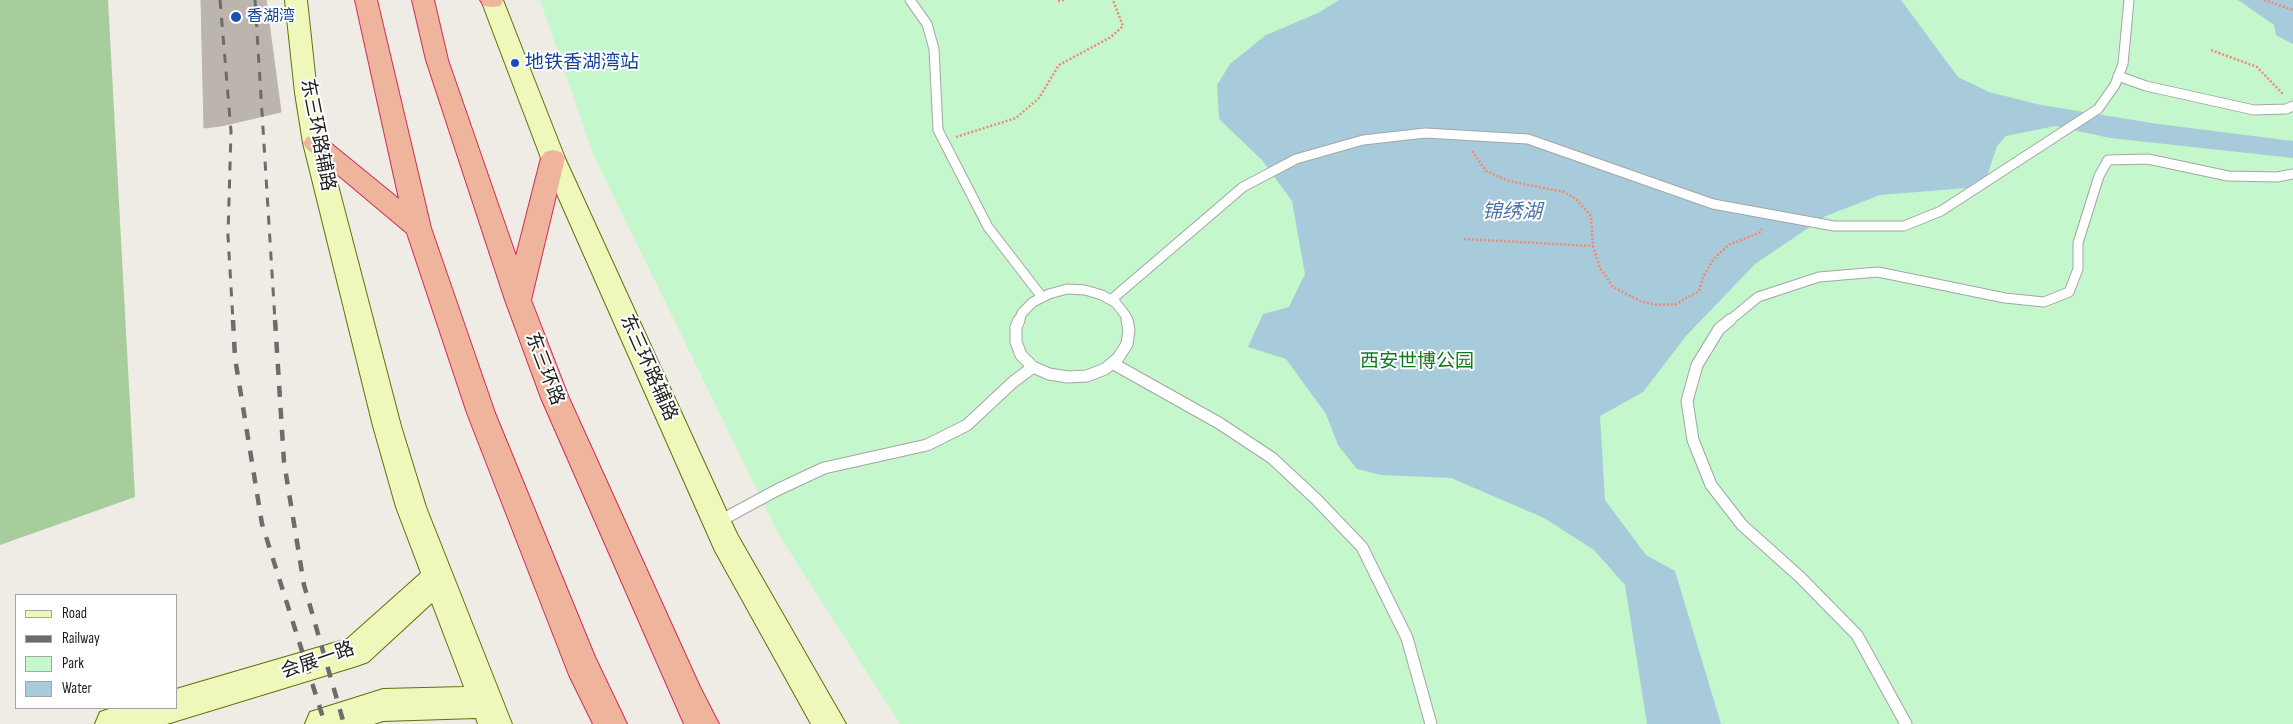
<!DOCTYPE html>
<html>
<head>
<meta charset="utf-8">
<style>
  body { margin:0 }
  #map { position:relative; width:2293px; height:724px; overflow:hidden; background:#efece5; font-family:"Sofia Sans Condensed",sans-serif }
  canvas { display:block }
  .legend { position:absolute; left:15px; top:594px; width:162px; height:115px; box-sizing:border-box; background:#fff; border:1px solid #a5a5a5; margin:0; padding:6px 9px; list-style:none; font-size:15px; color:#1e1e1e }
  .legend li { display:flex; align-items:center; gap:10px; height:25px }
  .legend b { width:25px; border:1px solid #a5a5a5 }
</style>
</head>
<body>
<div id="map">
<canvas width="2293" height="724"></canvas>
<ul class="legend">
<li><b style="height:6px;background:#eff7bb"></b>Road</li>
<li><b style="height:6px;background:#6c6c6c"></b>Railway</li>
<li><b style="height:14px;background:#c4f7cc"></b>Park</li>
<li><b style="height:14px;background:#a7cbdb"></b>Water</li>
</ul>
</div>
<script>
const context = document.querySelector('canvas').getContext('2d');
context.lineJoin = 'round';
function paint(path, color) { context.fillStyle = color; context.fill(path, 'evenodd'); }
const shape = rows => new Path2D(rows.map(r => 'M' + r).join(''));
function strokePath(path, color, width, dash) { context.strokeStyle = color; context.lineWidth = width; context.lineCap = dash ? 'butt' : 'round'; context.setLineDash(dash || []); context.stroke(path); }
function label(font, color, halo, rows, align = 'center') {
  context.font = font + ' "Sofia Sans Condensed","Noto Sans SC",sans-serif'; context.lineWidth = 4; context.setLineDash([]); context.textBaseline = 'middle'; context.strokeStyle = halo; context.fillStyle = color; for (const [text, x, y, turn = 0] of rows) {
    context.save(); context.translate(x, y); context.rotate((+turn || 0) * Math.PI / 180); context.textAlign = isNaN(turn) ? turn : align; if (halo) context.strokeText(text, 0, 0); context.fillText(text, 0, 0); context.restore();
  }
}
const forest = shape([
  [0,0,108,0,135,497,0,545]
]);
const park = shape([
  [540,0,2293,0,2293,724,900,724,779,535,593,154]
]);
const water = shape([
  [1339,0,1901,0,1958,77,1989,92,2041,105,2158,124,2293,141,2293,158,2110,138,2055,126,2006,136,1997,146,1987,176,1967,188,1880,195,1826,216,1755,264,1686,336,1643,392,1600,416,1605,500,1646,555,1675,571,1721,724,1647,724,1625,585,1594,550,1544,518,1451,478,1381,475,1357,469,1338,445,1326,414,1286,359,1248,347,1263,314,1289,307,1305,274,1292,201,1262,160,1219,119,1217,85,1230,64,1266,35,1318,13],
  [2238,0,2293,0,2293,44,2276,35,2274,25]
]);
const building = shape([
  [201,0,266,0,281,112,221,126,204,128,201,0]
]);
const path = shape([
  [2264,0,2293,10],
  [1058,1,1064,0],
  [2211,50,2257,67,2283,94],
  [956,137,1016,118,1039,98,1059,65,1111,37,1123,26,1113,0],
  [1472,151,1486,171,1509,181,1564,192,1576,199,1591,216,1593,246,1600,268,1613,287,1640,301,1658,305,1676,304,1699,291,1703,277,1713,260,1728,245,1759,233,1762,229],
  [1464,239,1593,246]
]);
const serviceFar1 = shape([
  [910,0,927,24,934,49,938,130,988,227,1042,297],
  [2118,76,2146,86,2254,110,2286,109,2293,106],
  [1111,300,1243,187,1296,159,1363,140,1425,133,1528,139,1713,204,1834,226,1904,226,1941,211,2098,109,2115,85,2123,64,2129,0],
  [1019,321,1022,313,1033,302,1049,294,1067,289,1085,290,1102,295,1116,303,1126,316,1127,321],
  [1729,321,1758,297,1819,277,1878,272,2005,298,2044,302,2069,292,2078,269,2078,243,2099,176,2108,160,2148,159,2228,176,2277,177,2293,174]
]);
const service = shape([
  [1019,320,1016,327,1016,342,1021,355,1033,367,1049,374,1068,377,1087,376,1105,369,1118,358,1127,344,1129,330,1127,320],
  [1730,320,1719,329,1697,365,1687,401,1693,440,1711,485,1742,525,1800,577,1857,635,1906,724],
  [1112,363,1219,423,1272,458,1316,499,1362,547,1407,638,1431,724],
  [718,522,777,490,824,468,927,445,967,425,1013,382,1033,367]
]);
const secondary = shape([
  [285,0,307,0,317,93,327,143,401,426,426,507,512,724,478,724,476,718,383,721,374,724,305,724,310,712,383,689,464,687,432,603,368,662,357,666,167,724,95,724,100,712,112,708,176,708,176,689,347,639,421,573,396,507,373,426,303,143,295,93,285,0],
  [481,0,503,0,565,158,737,534,846,724,811,724,715,551,541,158,481,0]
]);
const trunk = shape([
  [355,0,377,0,431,228,495,413,595,657,627,724,593,724,569,675,467,413,407,233,307,149,303,143,307,137,315,135,323,137,399,199,355,0],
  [412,0,434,0,448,60,516,256,541,158,545,152,553,150,561,152,565,158,531,300,569,398,700,687,719,724,684,724,541,398,505,300,426,60,412,0],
  [480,0,502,0,503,1,500,6,492,7,484,6,480,0]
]);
const railFar1 = shape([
  [220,0,231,131,228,236,233,321],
  [255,0,275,321]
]);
const rail = shape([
  [233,320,235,358,262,524,325,724],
  [275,320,284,462,304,585,344,724]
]);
const markers = [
  [236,17,6,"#1a4fb4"],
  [515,63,5,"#1a4fb4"]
];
const farTransitnames = [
  ["香湖湾",247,17]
];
const transitNames = [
  ["地铁香湖湾站",525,63]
];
const streetNames = [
  ["东三环路辅路",317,135,79],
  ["东三环路辅路",648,368,66],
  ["东三环路",544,369,69],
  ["会展一路",318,661,-19]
];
const parkNames = [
  ["西安世博公园",1417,362]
];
const waterNames = [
  ["锦绣湖",1512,213]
];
paint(forest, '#a6cd9b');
paint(park, '#c4f7cc');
paint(water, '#a7cbdb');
paint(building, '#bbb5ae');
strokePath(building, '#c0b4a8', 1);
strokePath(serviceFar1, '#a5a5a5', 11);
strokePath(service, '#a5a5a5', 13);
strokePath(secondary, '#5e7209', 2);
strokePath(trunk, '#d42b57', 2);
strokePath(path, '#f58870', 2.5, [2, 2]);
strokePath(serviceFar1, '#fff', 9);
strokePath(service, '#fff', 11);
paint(secondary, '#eff7bb');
paint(trunk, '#eeb49c');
strokePath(railFar1, '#6c6c6c', 3, [9, 9]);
strokePath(rail, '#6c6c6c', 4.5, [11, 11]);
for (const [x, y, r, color] of markers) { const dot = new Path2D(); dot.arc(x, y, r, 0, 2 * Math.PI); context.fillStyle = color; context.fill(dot); strokePath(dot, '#fff', 2); }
label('16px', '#164399', '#fff', farTransitnames, 'left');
label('19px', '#164399', '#fff', transitNames, 'left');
label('19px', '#1e1e1e', '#fff', streetNames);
label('19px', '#107921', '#fff', parkNames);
label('italic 20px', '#4e75ab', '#fff', waterNames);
</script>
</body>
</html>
